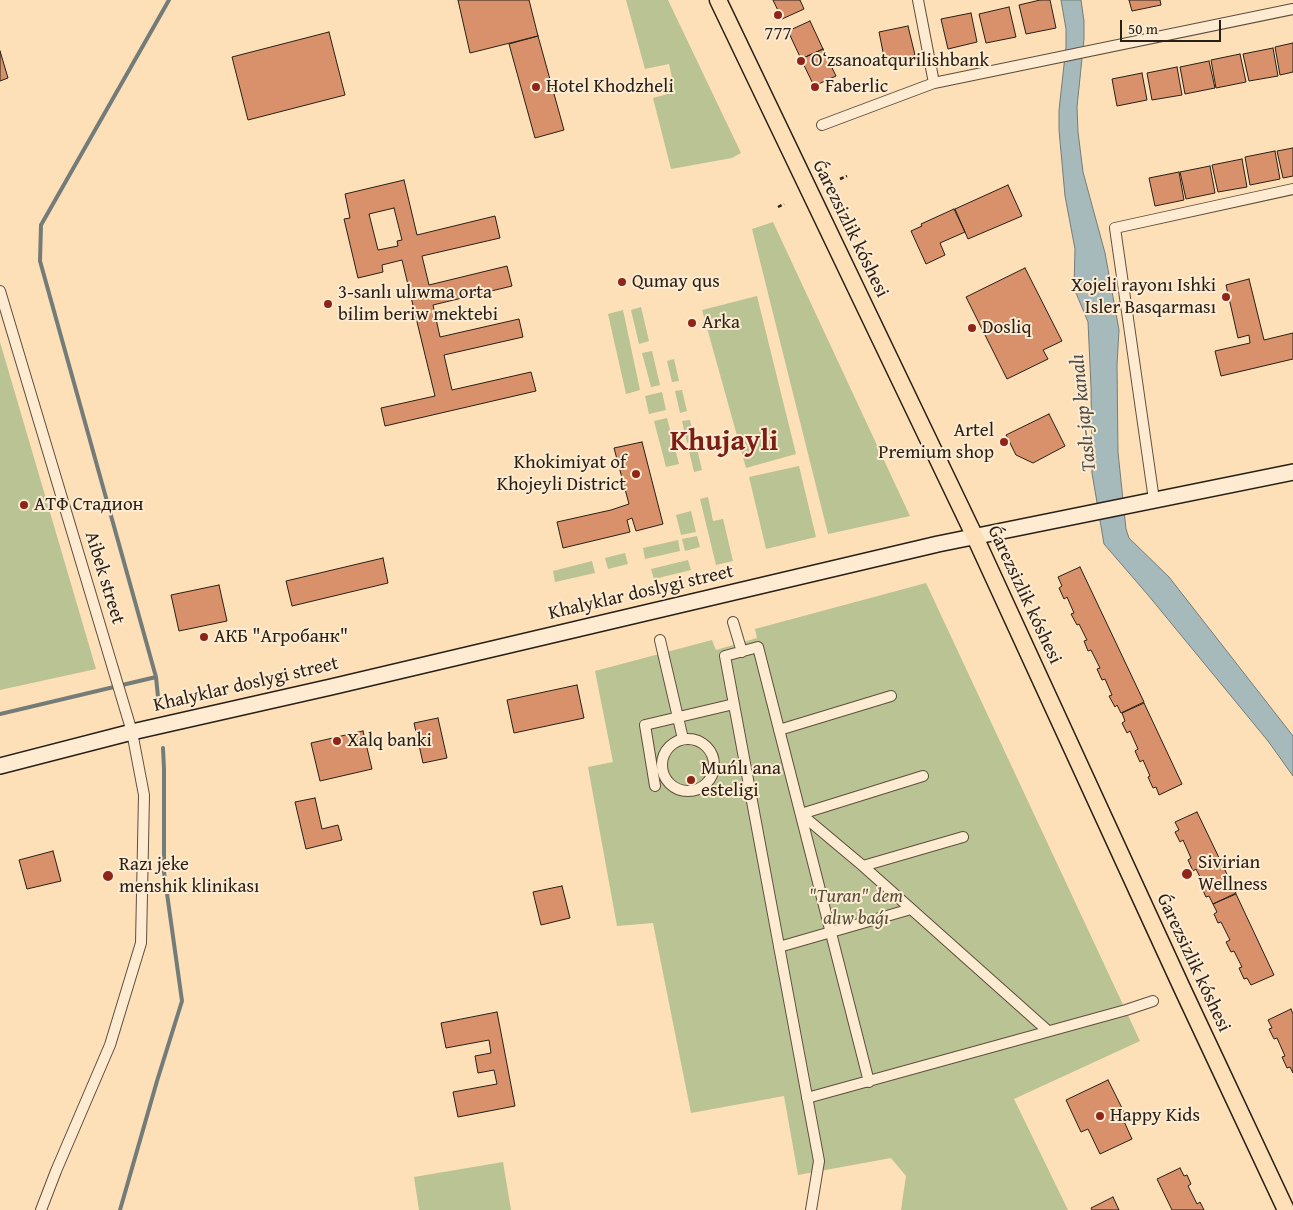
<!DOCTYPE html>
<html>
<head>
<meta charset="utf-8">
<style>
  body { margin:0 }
  #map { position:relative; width:1293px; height:1210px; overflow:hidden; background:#fde0b8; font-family:"Gentium Book Plus",serif }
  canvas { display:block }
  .scale { position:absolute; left:1120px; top:20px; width:101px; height:22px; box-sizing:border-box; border:2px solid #281f16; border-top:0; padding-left:6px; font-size:15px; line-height:18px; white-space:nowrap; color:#281f16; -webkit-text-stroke:4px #feebd1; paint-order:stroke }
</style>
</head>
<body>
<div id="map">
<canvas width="1293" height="1210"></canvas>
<div class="scale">50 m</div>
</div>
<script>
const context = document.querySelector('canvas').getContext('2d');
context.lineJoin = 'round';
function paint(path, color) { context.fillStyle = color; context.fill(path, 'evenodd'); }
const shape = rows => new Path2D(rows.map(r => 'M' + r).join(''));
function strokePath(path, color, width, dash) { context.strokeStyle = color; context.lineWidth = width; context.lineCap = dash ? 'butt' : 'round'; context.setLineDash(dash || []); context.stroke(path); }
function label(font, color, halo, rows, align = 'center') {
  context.font = font + ' "Gentium Book Plus",serif'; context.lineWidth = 4; context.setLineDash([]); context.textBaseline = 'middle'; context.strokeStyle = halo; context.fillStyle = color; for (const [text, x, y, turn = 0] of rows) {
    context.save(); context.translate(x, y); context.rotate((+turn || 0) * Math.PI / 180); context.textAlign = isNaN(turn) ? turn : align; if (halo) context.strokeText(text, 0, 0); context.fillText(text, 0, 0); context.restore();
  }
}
const green = shape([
  [626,0,668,0,741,153,732,158,671,169,653,98,675,92,669,64,645,69],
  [773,222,910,516,828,534,752,229],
  [757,296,796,454,746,468,702,310],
  [641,307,649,341,639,344,631,310],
  [623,310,640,390,626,394,608,314],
  [0,342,96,669,0,690],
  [652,351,660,385,651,387,642,353],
  [674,359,679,381,672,382,667,361],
  [682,390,687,411,680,413,675,391],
  [662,392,666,410,649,414,645,396],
  [667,418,679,464,666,467,654,421],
  [690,420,695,441,687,443,682,421],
  [697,449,702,470,694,472,689,451],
  [799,466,816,537,766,549,749,477],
  [708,497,713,521,723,519,733,561,716,565,700,499],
  [691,511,696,532,681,535,676,515],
  [697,536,700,547,685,551,682,539],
  [678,540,680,551,645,559,643,548],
  [625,553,628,564,608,569,605,558],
  [688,560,691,570,654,579,651,569],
  [592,561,595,573,555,582,553,571],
  [926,583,1140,1041,1014,1099,1068,1210,901,1210,906,1176,891,1158,798,1175,784,1096,691,1113,653,923,617,926,588,767,613,762,595,671,712,640,716,650,757,638,755,629],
  [503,1162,511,1210,419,1210,414,1177]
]);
const water = shape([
  [1061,0,1081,0,1084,21,1084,39,1077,107,1078,132,1083,172,1105,253,1119,330,1117,365,1118,452,1126,529,1129,538,1169,577,1293,736,1293,776,1268,741,1148,595,1104,544,1092,473,1091,387,1088,322,1074,288,1075,249,1065,196,1059,130,1059,110,1066,47,1066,29,1061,0]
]);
const stream = shape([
  [158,697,156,677,40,261,41,225,169,0],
  [0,714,156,677],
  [120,1210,157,1081,182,1001,164,872,164,769,163,748]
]);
const building = shape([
  [458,0,529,0,538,36,470,53,458,0],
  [773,0,800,0,804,9,782,19,773,0],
  [1040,0,1050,0,1056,28,1026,34,1019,5,1040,0],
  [1129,0,1160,0,1161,5,1132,11,1129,0],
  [1009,7,1016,37,986,43,979,14,1009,7],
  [971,13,977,42,948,49,941,19,971,13],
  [810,21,823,49,801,59,788,31,810,21],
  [908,26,915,55,885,62,879,32,908,26],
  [329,32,345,95,248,120,232,57,329,32],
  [538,36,564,130,535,138,509,44,538,36],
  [1293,43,1293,72,1280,75,1275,47,1293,43],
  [1273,48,1278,76,1249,81,1243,54,1273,48],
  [823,49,836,76,814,86,801,59,823,49],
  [0,51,8,78,0,81,0,51],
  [1240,54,1246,82,1216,88,1211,60,1240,54],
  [1209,61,1215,88,1185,94,1180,67,1209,61],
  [1177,67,1182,95,1152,100,1147,73,1177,67],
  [1142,73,1147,100,1117,106,1112,79,1142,73],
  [1293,148,1293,176,1283,178,1277,151,1293,148],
  [1275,151,1280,179,1250,185,1245,157,1275,151],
  [1242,159,1247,187,1218,192,1212,165,1242,159],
  [1210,166,1215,193,1186,199,1180,172,1210,166],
  [1179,172,1184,200,1155,206,1149,178,1179,172],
  [404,180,417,235,495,216,500,238,422,256,429,285,507,266,512,286,433,305,440,337,519,319,523,337,444,355,452,390,531,372,536,391,385,426,381,408,435,396,402,260,382,265,383,272,358,278,344,219,350,218,345,194,404,180],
  [394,208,402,240,397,241,398,246,378,250,369,214,394,208],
  [1008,185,1022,216,968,239,955,209,1008,185],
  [954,209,965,232,940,243,945,255,926,264,911,231,922,226,921,224,954,209],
  [1025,268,1062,341,1043,350,1048,359,1007,379,966,297,1025,268],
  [1249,279,1264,340,1293,333,1293,359,1221,376,1215,351,1250,343,1249,335,1238,338,1226,285,1249,279],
  [1049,414,1065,446,1033,463,1016,455,1006,435,1049,414],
  [642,442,663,524,636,531,632,518,627,520,630,532,563,548,557,522,611,510,629,504,614,448,642,442],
  [383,558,388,583,292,606,286,581,383,558],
  [1080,567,1144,702,1121,713,1117,705,1115,707,1109,696,1112,695,1105,679,1102,680,1097,669,1100,668,1091,650,1088,651,1084,641,1087,640,1079,624,1077,625,1071,614,1074,613,1067,597,1064,599,1059,588,1062,586,1058,577,1080,567],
  [219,585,227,621,179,631,171,595,219,585],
  [577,685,584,718,514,733,507,700,577,685],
  [1144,703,1182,784,1159,795,1156,787,1153,788,1148,777,1150,776,1143,760,1140,762,1135,751,1138,749,1130,731,1127,733,1122,723,1125,721,1122,713,1144,703],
  [438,718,447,758,423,763,414,723,438,718],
  [363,731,372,769,320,781,311,743,363,731],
  [315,798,322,829,338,825,342,840,306,849,295,802,315,798],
  [1197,812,1236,893,1213,904,1209,896,1206,897,1201,886,1204,885,1196,869,1193,871,1188,860,1191,858,1183,840,1180,842,1175,832,1179,830,1175,822,1197,812],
  [53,851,61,881,27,889,19,860,53,851],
  [562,886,570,918,541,925,533,892,562,886],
  [1236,894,1274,975,1251,985,1247,978,1244,979,1239,968,1242,967,1234,951,1231,952,1226,942,1230,940,1221,922,1218,923,1214,914,1217,912,1213,904,1236,894],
  [1291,1009,1293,1014,1293,1073,1290,1067,1287,1068,1282,1057,1285,1056,1277,1038,1274,1039,1269,1029,1272,1028,1268,1020,1291,1009],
  [497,1012,515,1106,458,1117,453,1092,497,1084,494,1070,478,1073,475,1056,491,1053,489,1040,446,1048,441,1023,497,1012],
  [1108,1080,1125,1114,1122,1117,1132,1139,1100,1154,1088,1129,1081,1132,1066,1100,1108,1080],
  [1180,1168,1184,1176,1187,1175,1191,1184,1188,1186,1197,1204,1200,1202,1204,1210,1172,1210,1157,1179,1180,1168],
  [1113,1197,1119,1210,1092,1210,1091,1208,1113,1197]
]);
const path = shape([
  [840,179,847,176],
  [778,207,784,204]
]);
const street = shape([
  [918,0,934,83],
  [822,125,934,83,1293,9],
  [0,291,132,732,144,795,141,943,110,1045,56,1171,41,1210],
  [1154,500,1115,228,1293,189],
  [733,622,742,652],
  [660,640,683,739],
  [779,730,891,696],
  '662 765a26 26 0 1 1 52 0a26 26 0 1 1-52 0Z',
  [655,786,645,725,734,704],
  [801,814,863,866,1048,1031],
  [801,814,923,776],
  [863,866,963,837],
  [779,947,911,909],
  [807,1098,1126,1010,1153,1001],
  [811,1210,819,1161,725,656,758,647,869,1082]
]);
const secondary = shape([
  [0,766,132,732,331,687,938,544,1293,472]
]);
const primary = shape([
  [718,0,975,537,1182,988,1286,1210]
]);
const markers = [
  [778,15,5,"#8f2418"],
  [801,61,5,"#8f2418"],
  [536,87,5,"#8f2418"],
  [815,87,5,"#8f2418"],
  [622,282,5,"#8f2418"],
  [1226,297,5,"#8f2418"],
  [328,304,5,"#8f2418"],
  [692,323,5,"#8f2418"],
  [972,328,5,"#8f2418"],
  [1004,442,5,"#8f2418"],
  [636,474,5,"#8f2418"],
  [24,505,5,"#8f2418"],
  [204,637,5,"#8f2418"],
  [337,741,5,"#8f2418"],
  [691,780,5,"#8f2418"],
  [1187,874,6,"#8f2418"],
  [108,876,6,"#8f2418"],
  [1100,1116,5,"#8f2418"]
];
const poiNames = [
  ["777",778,34,"center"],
  ["Oʻzsanoatqurilishbank",811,61],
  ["Hotel Khodzheli",546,87],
  ["Faberlic",825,87],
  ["Qumay qus",632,282],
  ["Xojeli rayonı Ishki",1216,286,"right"],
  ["Isler Basqarması",1216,308,"right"],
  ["3-sanlı ulıwma orta",338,293],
  ["bilim beriw mektebi",338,315],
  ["Arka",702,323],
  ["Dosliq",982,328],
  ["Artel",994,431,"right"],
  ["Premium shop",994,453,"right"],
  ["Khokimiyat of",626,463,"right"],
  ["Khojeyli District",626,485,"right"],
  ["АТФ Стадион",34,505],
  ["АКБ \"Агробанк\"",214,637],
  ["Xalq banki",347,741],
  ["Muńlı ana",701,769],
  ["esteligi",701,791],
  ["Sivirian",1198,863],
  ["Wellness",1198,885],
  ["Razı jeke",119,865],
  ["menshik klinikası",119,887],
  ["Happy Kids",1110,1116]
];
const streetNames = [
  ["Ǵarezsizlik kóshesi",850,229,64],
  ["Aibek street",104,578,73],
  ["Khalyklar doslygi street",641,593,-13],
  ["Ǵarezsizlik kóshesi",1024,595,65],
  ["Khalyklar doslygi street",246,685,-13],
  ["Ǵarezsizlik kóshesi",1193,963,65]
];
const parkNames = [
  ["\"Turan\" dem",856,897],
  ["alıw baǵı",856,919]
];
const waterNames = [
  ["Taslı-jap kanalı",1084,413,-96]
];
const townNames = [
  ["Khujayli",724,443]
];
paint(green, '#b9c394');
paint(water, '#a6babb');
strokePath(water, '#747c79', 1);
strokePath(stream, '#747c79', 4);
paint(building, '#d9916b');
strokePath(building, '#281f16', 1);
strokePath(street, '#5d4f3e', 12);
strokePath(secondary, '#281f16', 18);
strokePath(primary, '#281f16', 19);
strokePath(path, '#281f16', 2.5, [4, 2.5]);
strokePath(street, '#feebd1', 10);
strokePath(secondary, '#feebd1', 15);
strokePath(primary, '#fde0b8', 16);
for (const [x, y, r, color] of markers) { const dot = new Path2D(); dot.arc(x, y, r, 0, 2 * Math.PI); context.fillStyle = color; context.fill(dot); strokePath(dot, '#feebd1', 2); }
label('19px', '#281f16', '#feebd1', poiNames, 'left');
label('19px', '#281f16', '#feebd1', streetNames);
label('italic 19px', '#54503c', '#feebd1', parkNames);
label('italic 20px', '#4e4e48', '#feebd1', waterNames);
label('bold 29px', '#7a1f14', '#feebd1', townNames);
</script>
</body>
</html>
